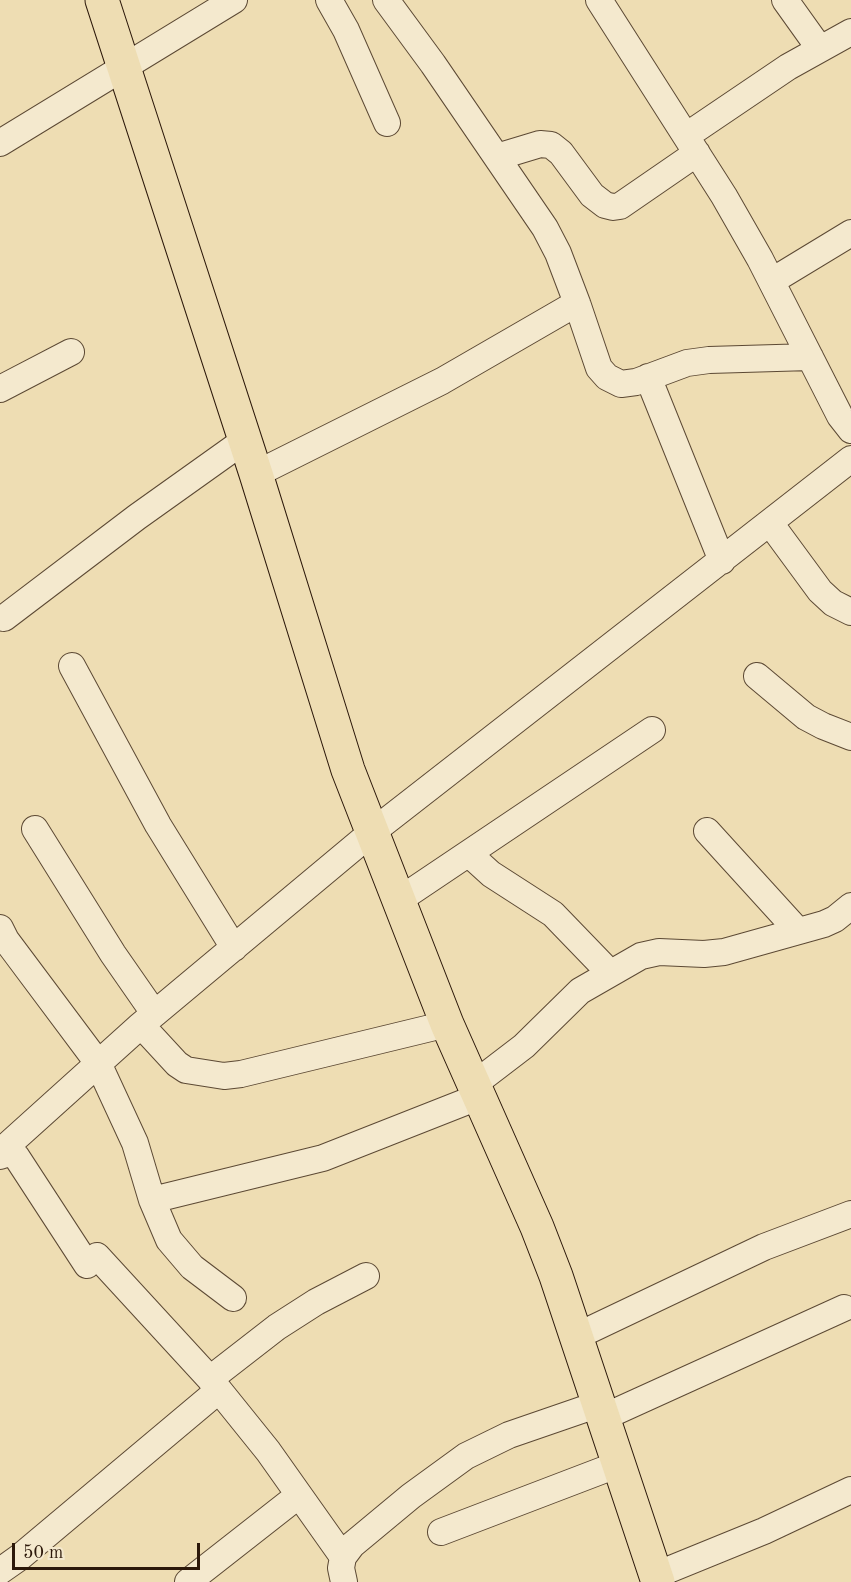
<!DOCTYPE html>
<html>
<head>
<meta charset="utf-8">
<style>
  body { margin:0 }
  #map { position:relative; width:851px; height:1582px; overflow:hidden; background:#eeddb3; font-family:"Old Standard TT",serif }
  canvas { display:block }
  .scale { position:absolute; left:12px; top:1543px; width:188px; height:27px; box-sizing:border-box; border:3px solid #2c180a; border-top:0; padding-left:8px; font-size:18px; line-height:21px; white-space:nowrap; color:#2c180a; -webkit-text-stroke:4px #f4e9ce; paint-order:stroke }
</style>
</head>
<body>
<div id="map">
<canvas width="851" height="1582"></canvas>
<div class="scale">50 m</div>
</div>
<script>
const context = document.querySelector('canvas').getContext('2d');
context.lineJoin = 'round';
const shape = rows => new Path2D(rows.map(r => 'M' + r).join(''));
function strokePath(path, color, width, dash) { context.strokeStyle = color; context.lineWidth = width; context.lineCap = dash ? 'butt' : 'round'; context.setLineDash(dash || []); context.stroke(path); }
const minor = shape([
  [329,0,346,30,387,123],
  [386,0,433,64,545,228,558,253,577,303,599,368,607,377,621,384,636,382,687,363,709,360,810,357],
  [599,0,724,196,760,259,840,416,851,430],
  [785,0,820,49],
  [686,136,788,67,851,32],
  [0,143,234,0],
  [497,157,540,144,551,145,561,153,592,195,605,205,613,207,620,206,697,153],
  [772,281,851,233],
  [648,377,722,561],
  [0,389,71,352],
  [256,474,442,381,577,303],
  [770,523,820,591,833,603,851,612],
  [4,618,137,517,245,440],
  [72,666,158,825,234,948],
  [757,676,806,717,823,726,851,737],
  [35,829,113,954,154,1013],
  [707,831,798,931],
  [469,854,491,874,553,914,610,973],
  [399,900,652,730],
  [0,928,6,940,98,1063,135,1143,152,1200,169,1240,192,1267,233,1298],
  [141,1025,177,1064,186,1070,224,1076,241,1074,447,1024],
  [473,1085,524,1046,580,991,641,956,659,952,704,954,724,952,824,924,835,919,851,906],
  [0,1152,141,1025,371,833,851,459],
  [0,1156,9,1153,16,1156,87,1265],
  [152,1200,323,1158,478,1097],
  [97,1256,210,1379,268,1451,343,1557],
  [577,1336,764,1247,851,1214],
  [210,1379,277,1327,316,1302,366,1276],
  [604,1417,844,1308],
  [441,1532,619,1464],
  [0,1571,20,1557,219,1390],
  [656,1575,764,1531,851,1490],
  [188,1582,299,1495],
  [344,1582,341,1568,343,1557,352,1545,411,1496,466,1456,509,1435,599,1404]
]);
const major = shape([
  [102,0,256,474,348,770,447,1024,537,1227,556,1276,658,1582]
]);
strokePath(minor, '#5c4934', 28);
strokePath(major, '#2c180a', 35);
strokePath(minor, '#f4e9ce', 26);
strokePath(major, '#eeddb3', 33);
</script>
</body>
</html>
